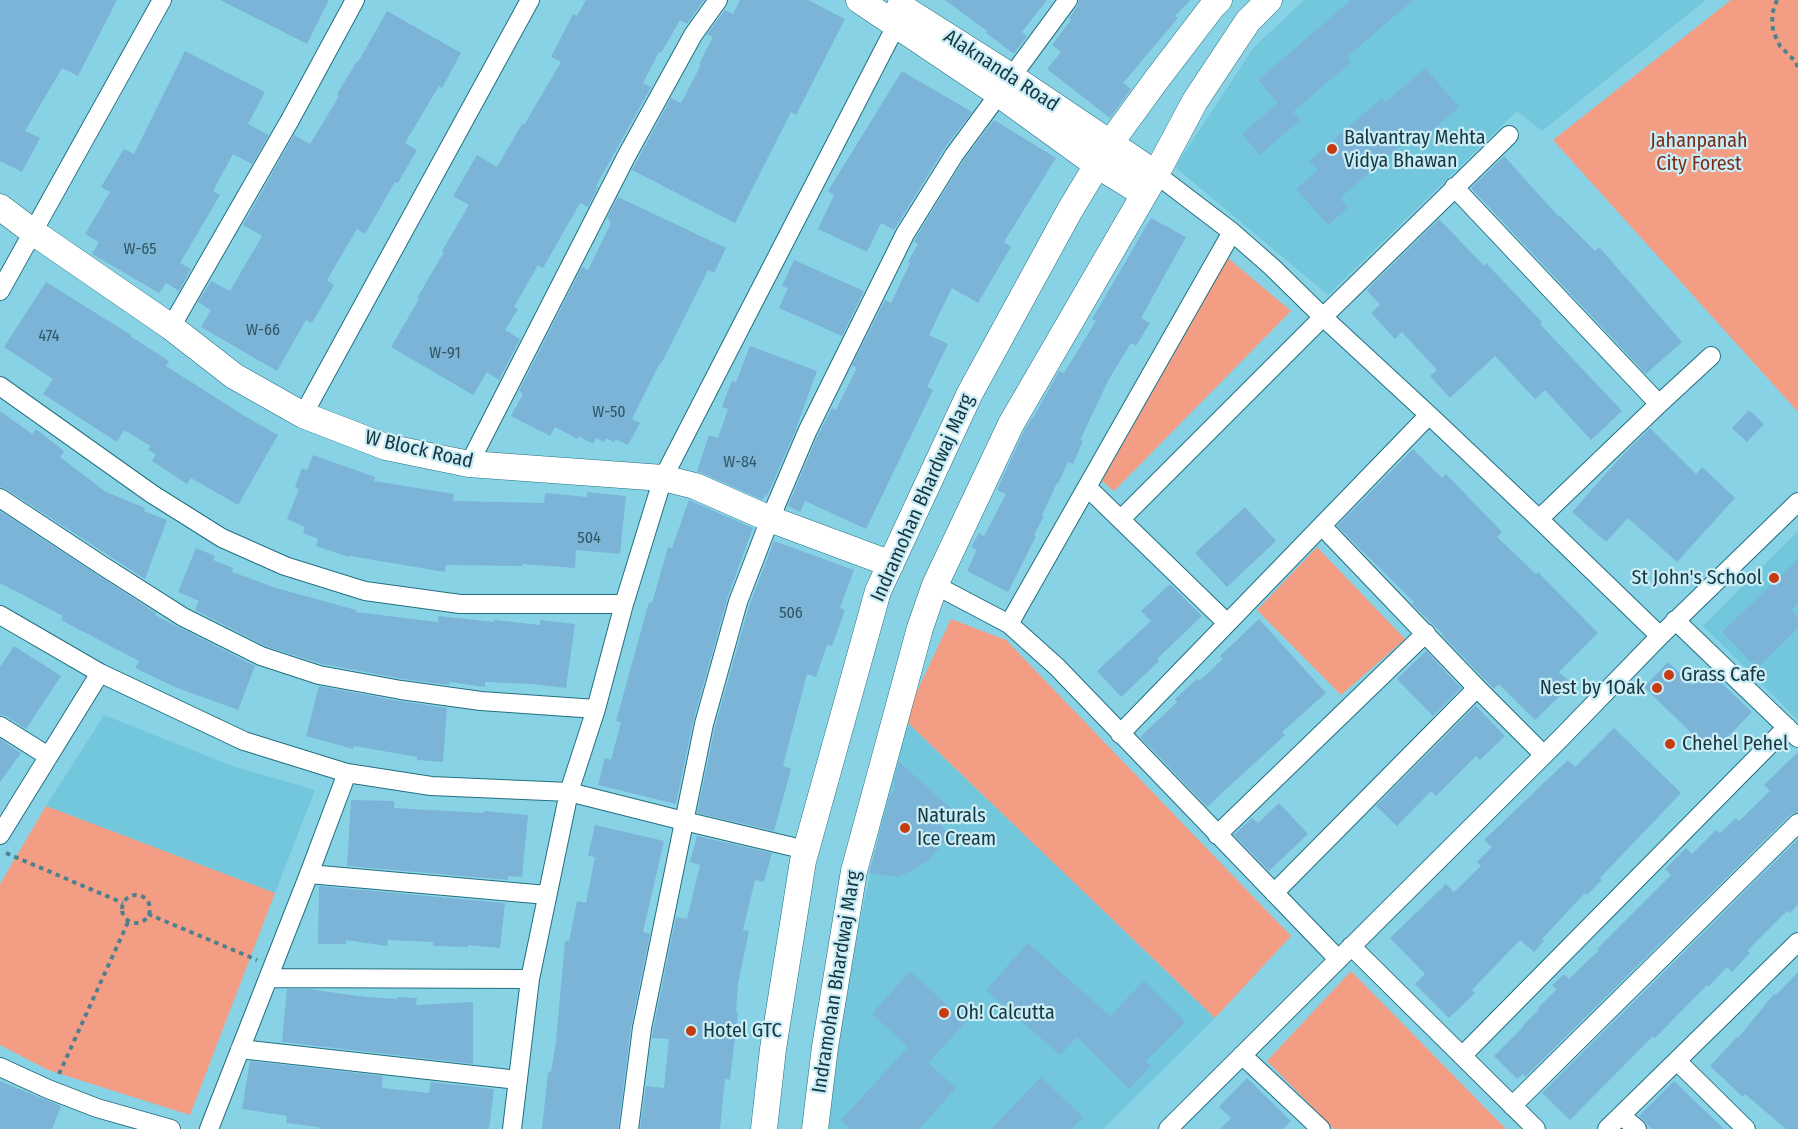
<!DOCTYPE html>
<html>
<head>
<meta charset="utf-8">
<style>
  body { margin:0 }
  canvas { display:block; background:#88d2e6 }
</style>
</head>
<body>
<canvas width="1798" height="1129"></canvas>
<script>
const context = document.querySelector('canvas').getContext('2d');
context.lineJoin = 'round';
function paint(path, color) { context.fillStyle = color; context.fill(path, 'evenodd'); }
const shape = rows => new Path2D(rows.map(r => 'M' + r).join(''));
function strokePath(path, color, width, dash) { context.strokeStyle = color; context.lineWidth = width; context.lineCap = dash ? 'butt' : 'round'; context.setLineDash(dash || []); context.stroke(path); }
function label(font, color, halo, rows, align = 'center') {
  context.font = font + ' "Fira Sans Condensed",sans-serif'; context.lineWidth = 4.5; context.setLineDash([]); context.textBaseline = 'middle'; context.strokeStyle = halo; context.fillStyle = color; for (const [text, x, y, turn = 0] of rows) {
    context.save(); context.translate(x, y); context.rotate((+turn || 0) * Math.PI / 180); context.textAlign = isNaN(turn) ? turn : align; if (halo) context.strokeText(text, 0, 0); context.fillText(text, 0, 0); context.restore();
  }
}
const built = shape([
  [1304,0,1706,0,1542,131,1517,111,1328,295,1175,167,1254,47],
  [1798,531,1798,720,1703,626],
  [104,715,232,766,315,790,275,893,46,806],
  [904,719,1215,1018,1103,1129,822,1129,823,1113,860,920]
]);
const green = shape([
  [1731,0,1798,0,1798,412,1553,140],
  [1228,258,1291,311,1114,491,1102,481],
  [1317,547,1405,639,1341,695,1257,610],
  [951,619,1006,640,1291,936,1215,1018,904,719],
  [46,806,275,893,190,1115,48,1070,0,1045,0,884],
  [1351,971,1506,1129,1334,1129,1267,1061]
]);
const building = shape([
  [0,0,117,0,78,76,62,68,25,131,40,138,22,172,0,161],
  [220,0,329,0,307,44],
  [586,0,704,0,687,24,680,20,661,53,659,52,643,83,651,87,596,186,598,187,588,207,580,203,543,268,538,265,514,307,518,309,505,330,520,339,499,380,487,372,473,395,391,347,419,299,417,298,444,252,442,251,469,205,453,196,477,155,497,167,522,124,524,125,561,62,551,57,573,14,577,16],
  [740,0,808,0,845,19,796,115,791,112,735,223,632,170,671,98,681,103,701,65,699,64,713,37,707,34,725,10,733,14],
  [945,0,1047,0,1022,32,1027,36,1014,54,986,33,987,31],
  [1079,0,1191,0,1175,16,1178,18,1123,83,1131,89,1110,118,1047,69,1061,52,1052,45,1071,20,1069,18,1077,7],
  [1351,0,1413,0,1347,57,1351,62,1293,112,1300,120,1260,155,1242,134,1278,103,1258,80],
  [387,11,461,53,442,88,439,86,405,143,417,150,398,183,395,182,365,234,357,229,327,280,334,285,312,323,306,320,277,371,201,327,211,310,198,302,211,281,230,291,262,236,243,225,294,135,310,144,339,96,337,94,357,61,358,62],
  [185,51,265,92,248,124,269,135,252,164,233,154,213,191,220,195,180,263,191,269,179,291,166,283,159,293,92,254,99,242,85,234,110,192,101,187,124,149,134,154],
  [1425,68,1459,107,1415,145,1409,138,1340,198,1348,208,1328,225,1296,189,1318,170,1309,161,1382,98,1386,102],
  [902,71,972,112,944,149,894,230,881,223,867,252,818,229,834,195,828,191],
  [994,120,1056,158,1004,242,1011,247,978,303,952,288,929,335,948,344,927,387,933,390,866,529,805,501,800,512,788,506,817,437,832,408,836,410,857,368,852,365,885,300,891,303,910,263,908,262,918,244,914,242,915,239,963,161],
  [1504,156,1559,217,1560,216,1595,251,1599,247,1682,342,1646,374,1471,188],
  [618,197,726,248,714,273,708,270,661,364,660,363,632,419,640,423,628,445,616,439,614,442,606,438,604,442,596,438,593,444,579,436,578,439,555,427,550,436,511,416,523,394,519,391,582,267,588,270,611,223,609,222,610,220,607,218],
  [1151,218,1186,237,1141,318,1150,323,1136,346,1131,343,1109,379,1080,440,1083,441,1073,464,1068,462,1058,484,1057,483,1042,515,1044,516,1034,535,1036,536,1008,592,967,571,977,550,971,547,979,533,984,536,1006,494,997,490,1024,431,1032,418,1033,418,1059,371,1064,373,1096,321,1092,319],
  [1439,219,1484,266,1486,263,1542,322,1540,324,1622,411,1591,440,1545,390,1535,399,1495,356,1450,398,1430,376,1437,370,1402,332,1395,339,1371,313,1380,305,1367,290],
  [794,260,864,291,842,336,779,308,788,288,782,286],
  [46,282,131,335,130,336,169,361,166,366,246,417,278,435,238,505,191,478,187,484,152,461,156,454,148,450,151,446,124,430,117,442,43,394,53,379,4,347],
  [750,346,817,371,794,434,767,496,765,495,763,500,697,471,709,435,718,438,728,409,722,407,732,381,736,382],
  [1749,410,1764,424,1747,442,1732,428],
  [0,411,32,434,36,429,64,451,60,457,106,492,145,508,144,511,167,520,145,579,6,489,0,487],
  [1650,428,1696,474,1702,467,1735,498,1677,562,1628,518,1606,542,1572,512,1617,461],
  [1413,449,1442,478,1446,474,1502,532,1497,537,1536,574,1538,572,1598,633,1559,672,1572,684,1535,720,1499,684,1494,689,1442,635,1443,634,1412,604,1414,602,1337,526],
  [313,455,375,477,374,481,454,494,453,501,544,503,545,493,587,497,587,492,626,496,620,554,576,550,575,568,522,564,522,566,446,565,445,572,350,556,349,557,316,546,318,539,303,533,305,527,287,519,299,489,295,487,302,468,307,470],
  [689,500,753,528,727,599,693,722,676,804,598,785,605,758,611,760,621,722,616,721,649,602,652,603,668,547,672,548],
  [1245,507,1276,541,1227,587,1195,553],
  [0,511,156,613,155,615,255,666,238,710,175,687,135,668,139,661,61,620,63,616,0,583],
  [774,541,854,570,840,608,845,610,832,646,827,645,816,677,807,674,783,766,791,769,774,831,697,813,715,727,749,606],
  [196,548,215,556,213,560,233,568,232,572,276,588,356,610,356,612,438,622,438,616,494,622,495,620,540,625,540,620,575,624,566,688,531,684,485,682,485,687,450,682,449,685,403,679,322,664,265,646,195,610,199,601,178,592],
  [1798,559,1798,603,1791,610,1798,617,1798,628,1757,668,1722,632],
  [1170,584,1202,616,1157,659,1159,661,1121,697,1097,671,1151,621,1141,611],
  [1259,619,1326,693,1282,732,1285,735,1207,807,1140,737,1177,702,1175,699,1197,679,1199,681,1223,659,1220,656],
  [14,646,61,676,26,729,6,716,0,715,0,667],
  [1426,651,1461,688,1433,716,1397,679],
  [1668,662,1692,685,1707,669,1752,712,1712,753,1644,687],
  [319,686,399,701,447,708,443,762,417,760,417,757,354,746,353,749,306,736],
  [1477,704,1476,706,1505,736,1480,760,1476,756,1436,796,1431,791,1397,826,1376,806],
  [1614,728,1681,793,1600,878,1602,880,1587,895,1585,893,1542,939,1544,941,1534,952,1520,940,1472,990,1475,993,1449,1018,1415,984,1425,974,1390,938,1446,884,1454,892,1481,866,1477,862,1492,847,1484,840,1568,760,1575,767],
  [0,739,21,753,0,782],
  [1798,752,1798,812,1790,815,1525,1077,1523,1074,1517,1079,1494,1056,1524,1026,1523,1025,1539,1010,1538,1008,1557,989,1552,985,1564,974,1569,979,1599,950,1597,949,1671,875,1665,869,1686,848,1692,854,1716,830,1720,833,1736,818,1739,821,1770,791,1764,785],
  [899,762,952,809,938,821,948,835,941,846,927,861,912,871,896,877,869,873,890,795,895,789,894,780],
  [351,800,394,801,394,808,483,813,484,811,528,815,522,877,508,876,508,880,347,866],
  [1279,803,1308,834,1269,871,1234,835,1252,818,1258,823],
  [595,825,664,841,643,932,650,934,631,1027,618,1129,542,1129,548,1072,551,1072,556,1041,565,941,569,941,577,901,586,903,595,857,588,856],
  [697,836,772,853,764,882,755,880,743,930,749,931,738,984,736,1011,738,1012,730,1080,725,1079,720,1129,640,1129,646,1086,664,1088,669,1039,652,1038,653,1030,676,917,687,919,700,865,690,862],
  [1798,839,1798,904,1790,913,1787,911,1747,951,1750,953,1732,972,1727,967,1708,987,1707,985,1655,1038,1653,1036,1570,1120,1542,1093],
  [319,886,505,903,500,948,468,945,468,947,433,946,433,942,388,940,387,946,346,940,346,944,318,944],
  [1028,943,1110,1016,1144,981,1185,1022,1146,1061,1151,1066,1129,1089,1077,1037,1060,1055,986,990],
  [910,971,966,1022,928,1063,956,1088,919,1129,851,1129,841,1120,908,1047,872,1014],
  [1798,972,1798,1129,1786,1129,1745,1094,1743,1097,1710,1066,1737,1037,1738,1038,1774,994,1776,995],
  [287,989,308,989,366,997,397,999,397,997,417,998,416,1005,473,1002,473,1064,282,1042],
  [250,1061,383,1076,382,1088,429,1093,431,1082,494,1089,489,1129,319,1129,319,1127,286,1123,287,1116,242,1109],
  [1041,1077,1083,1117,1072,1129,991,1129],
  [1247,1078,1291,1121,1283,1129,1220,1129,1231,1118,1219,1107],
  [0,1081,61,1106,52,1129,0,1129],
  [1674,1081,1724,1129,1652,1129,1639,1116]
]);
const path = shape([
  [1777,0,1772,14,1773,31,1780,46,1796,62,1798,68],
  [6,853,123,903],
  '122 909a14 14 0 1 1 28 0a14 14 0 1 1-28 0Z',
  [148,914,257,960],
  [59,1074,129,920]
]);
const street = shape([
  [1156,174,1232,232,1272,267,1323,317,1429,415,1539,519,1660,636],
  [1454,187,1659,404],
  [0,291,162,0],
  [171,327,290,120,355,0],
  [0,386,152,494,222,538,285,566,365,591,460,604,624,604],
  [303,415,530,0],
  [469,464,627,155,693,35,718,0],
  [1087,487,1227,623],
  [0,498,103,566,183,617,261,656,319,675,401,690,481,701,596,709],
  [1121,519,1323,317,1509,135],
  [1539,519,1659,404,1711,356],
  [1322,526,1477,688,1544,755],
  [935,585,1009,624,1057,667,1338,959],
  [0,615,100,673,244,741,347,773,431,786,569,792,684,821,806,850],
  [1675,620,1798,738],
  [1009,624,1232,232],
  [0,726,48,756],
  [1120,734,1429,415],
  [0,835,100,673],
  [1217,835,1426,633],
  [309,874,547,895],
  [1274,893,1477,688],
  [1351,946,1536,1129],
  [268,978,530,979],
  [240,1049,518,1080],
  [1242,1055,1321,1129],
  [1462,1056,1787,727],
  [1677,1061,1746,1129],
  [0,1067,48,1089,97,1108,171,1129],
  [1512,1106,1798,823],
  [1621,1115,1637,1129],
  [209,1129,309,874,347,773],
  [512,1129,530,979,569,792,596,709,624,604,663,478,901,16],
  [629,1129,642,1028,704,724,738,602,770,519,807,432,905,234,954,155,1068,0],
  [1168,1129,1560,739,1660,636,1798,502],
  [1607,1129,1798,942]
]);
const secondary = shape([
  [859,0,999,94,1097,165,1144,194],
  [900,6,1012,77,1156,174],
  [0,207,33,232,171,327,234,376,303,415,386,447,469,464,663,478,695,486,770,519,891,564],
  [764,1129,773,1049,803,861,878,591,970,393,1070,210,1111,142,1157,79,1212,7,1219,0],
  [815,1129,825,1047,854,871,920,628,935,585,1011,424,1156,174,1195,101,1248,21,1269,0]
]);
const markers = [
  [1332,149,6,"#c43c0f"],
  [1774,578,6,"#c43c0f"],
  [1669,675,6,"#c43c0f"],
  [1657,688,6,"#c43c0f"],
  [1670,744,6,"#c43c0f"],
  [905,828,6,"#c43c0f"],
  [944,1013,6,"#c43c0f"],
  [691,1031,6,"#c43c0f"]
];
const numberNames = [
  ["W-65",140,250],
  ["W-66",263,331],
  ["474",49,337],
  ["W-91",445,354],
  ["W-50",609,413],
  ["W-84",740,463],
  ["504",589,539],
  ["506",791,614]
];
const streetNames = [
  ["Alaknanda Road",1001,71,33],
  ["W Block Road",419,450,13],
  ["Indramohan Bhardwaj Marg",923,498,-66],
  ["Indramohan Bhardwaj Marg",837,982,-81]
];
const poiNames = [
  ["Balvantray Mehta",1344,138],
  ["Vidya Bhawan",1344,161],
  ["St John's School",1762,578,"right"],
  ["Grass Cafe",1681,675],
  ["Nest by 1Oak",1645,688,"right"],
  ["Chehel Pehel",1682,744],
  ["Naturals",917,816],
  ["Ice Cream",917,839],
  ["Oh! Calcutta",956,1013],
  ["Hotel GTC",703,1031]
];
const parkNames = [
  ["Jahanpanah",1699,141],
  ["City Forest",1699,164]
];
paint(built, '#72c7dd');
paint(green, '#f49d85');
paint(building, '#7bb4d7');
strokePath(street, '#227082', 20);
strokePath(secondary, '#227082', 27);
strokePath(path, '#4d818e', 4, [4.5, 4.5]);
strokePath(street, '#fff', 18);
strokePath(secondary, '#fff', 26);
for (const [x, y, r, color] of markers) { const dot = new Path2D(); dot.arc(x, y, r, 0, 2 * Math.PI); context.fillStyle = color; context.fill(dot); strokePath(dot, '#c9edf7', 2); }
label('16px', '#315665', null, numberNames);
label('20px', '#18373f', '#c9edf7', streetNames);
label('20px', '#18373f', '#c9edf7', poiNames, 'left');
label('20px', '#7d2c15', '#c9edf7', parkNames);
</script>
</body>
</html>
